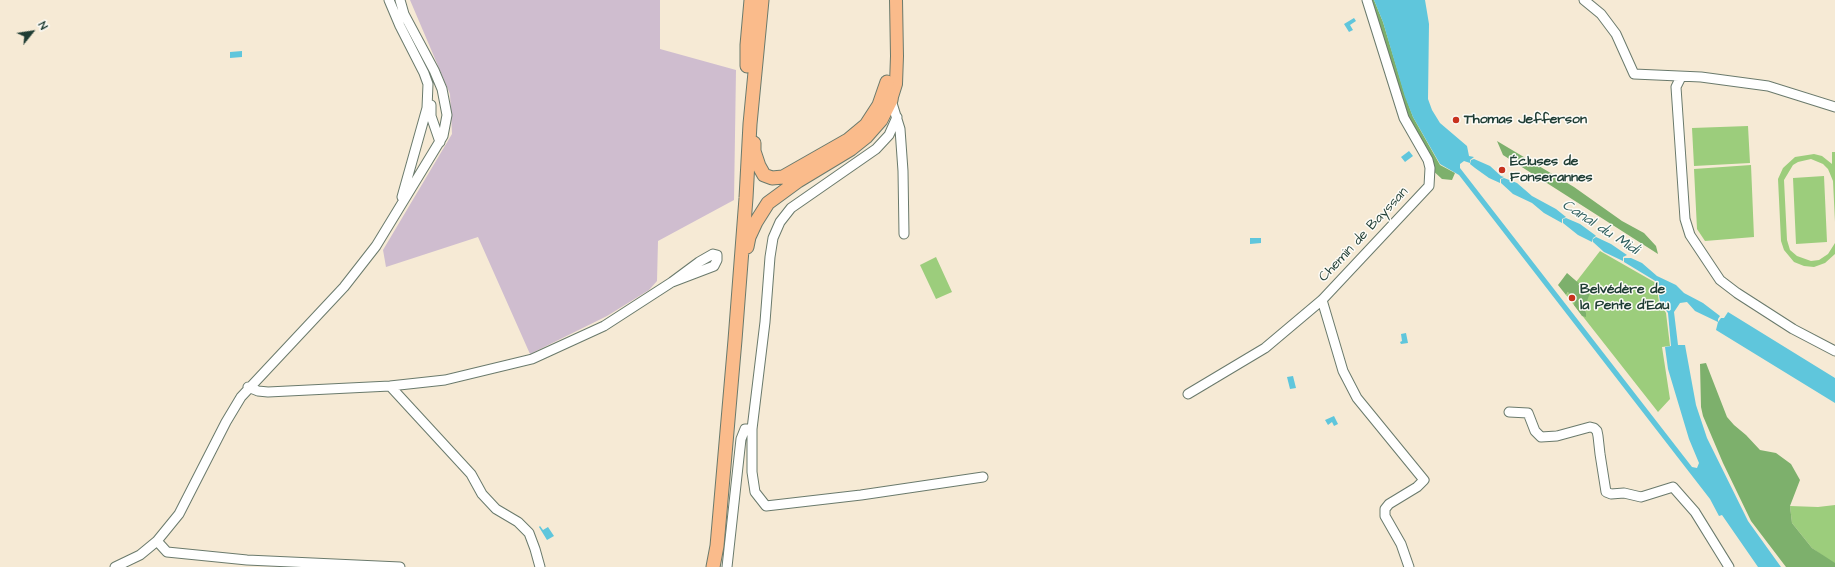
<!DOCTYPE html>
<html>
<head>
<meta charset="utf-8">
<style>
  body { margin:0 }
  #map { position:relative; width:1835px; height:567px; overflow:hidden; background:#f6ead5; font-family:"Architects Daughter",sans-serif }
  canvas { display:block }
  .north { position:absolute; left:12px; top:12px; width:40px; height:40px; -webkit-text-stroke:3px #fdfcf7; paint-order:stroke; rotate:60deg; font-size:11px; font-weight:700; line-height:16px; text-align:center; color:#1f3d34 }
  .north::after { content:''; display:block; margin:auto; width:14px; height:18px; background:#1f3d34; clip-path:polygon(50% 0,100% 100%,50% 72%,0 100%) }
</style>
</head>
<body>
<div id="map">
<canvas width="1835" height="567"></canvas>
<div class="north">N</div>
</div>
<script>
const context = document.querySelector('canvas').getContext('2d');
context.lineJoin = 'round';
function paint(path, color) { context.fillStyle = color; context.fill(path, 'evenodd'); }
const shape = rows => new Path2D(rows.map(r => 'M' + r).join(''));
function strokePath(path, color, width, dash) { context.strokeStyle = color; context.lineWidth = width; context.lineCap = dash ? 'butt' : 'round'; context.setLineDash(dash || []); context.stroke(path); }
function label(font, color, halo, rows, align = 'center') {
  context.font = font + ' "Architects Daughter",sans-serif'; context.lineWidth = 3; context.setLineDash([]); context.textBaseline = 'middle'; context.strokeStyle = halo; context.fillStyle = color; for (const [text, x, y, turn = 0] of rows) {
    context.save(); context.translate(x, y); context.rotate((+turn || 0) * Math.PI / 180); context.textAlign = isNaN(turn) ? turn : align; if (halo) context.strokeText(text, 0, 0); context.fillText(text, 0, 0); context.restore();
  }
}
const industrial = shape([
  [410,0,660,0,660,49,736,70,734,200,658,241,657,281,649,290,607,316,530,354,478,237,386,267,383,250,452,134,450,94]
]);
const green = shape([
  [1748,126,1750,163,1694,166,1692,128],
  [1832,152,1835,152,1835,222,1833,181,1828,169,1823,164,1811,159,1798,162,1793,165,1784,180,1787,240,1790,250,1797,256,1811,261,1819,260,1828,254,1835,243,1835,254,1825,263,1814,267,1804,266,1794,262,1784,250,1781,241,1778,179,1783,168,1795,157,1814,154,1822,156,1832,164],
  [1751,165,1754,237,1705,241,1697,229,1694,169],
  [1824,176,1827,242,1796,244,1793,178],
  [1600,251,1656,283,1659,302,1666,313,1670,346,1662,347,1670,399,1658,412,1566,295],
  [936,257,952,292,936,299,920,265],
  [1835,505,1835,563,1833,563,1812,548,1792,523,1790,506,1818,507]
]);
const forest = shape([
  [1367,0,1374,0,1383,22,1405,95,1413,117,1440,165,1455,173,1452,180,1442,179,1430,168,1410,130],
  [1497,141,1574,187,1622,221,1644,233,1656,246,1658,254,1503,155],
  [1567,273,1590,293,1584,309,1586,313,1586,317,1582,316,1574,305,1576,299,1568,292,1566,295,1558,285],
  [1706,363,1727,417,1734,425,1746,435,1760,450,1776,453,1791,464,1800,480,1790,506,1792,523,1812,548,1835,563,1835,567,1786,567,1751,521,1723,463,1703,416,1701,407,1700,364]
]);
const water = shape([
  [1374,0,1425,0,1429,24,1428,99,1432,110,1440,123,1467,146,1469,156,1474,157,1470,160,1470,163,1464,161,1460,164,1460,168,1692,467,1697,468,1699,463,1689,439,1668,369,1665,347,1671,346,1668,313,1660,302,1657,282,1624,262,1624,258,1631,258,1642,263,1657,276,1676,285,1684,293,1703,303,1720,316,1718,319,1718,322,1721,318,1724,318,1728,312,1835,378,1835,403,1716,330,1718,322,1695,311,1687,302,1680,303,1674,312,1678,345,1685,345,1696,405,1707,438,1748,521,1781,567,1758,567,1722,515,1719,516,1710,499,1459,175,1440,164,1413,117,1405,97,1383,22],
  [1354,18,1356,21,1350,25,1353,30,1349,32,1344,24],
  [242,51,242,57,230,58,230,52],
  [1409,151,1413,156,1405,162,1401,157],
  [1474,159,1490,166,1501,176,1504,177,1500,179,1500,183,1489,178,1475,168,1470,164,1471,160],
  [1504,178,1517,183,1532,196,1556,209,1566,217,1562,219,1562,223,1544,213,1532,203,1513,194,1501,183,1501,179],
  [1566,218,1580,224,1595,235,1596,236,1593,238,1592,242,1578,235,1563,223,1563,219],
  [1596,237,1611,244,1627,255,1623,257,1623,261,1604,252,1593,242,1593,239],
  [1250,238,1261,238,1261,243,1250,244],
  [1406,333,1408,343,1401,344,1400,342,1402,341,1401,334],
  [1293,376,1296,388,1290,389,1287,377],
  [1334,416,1338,424,1334,426,1332,422,1328,425,1325,420],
  [540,526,543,530,548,527,554,536,547,540,539,527]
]);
const minor = shape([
  [389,0,400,26,424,73,428,84,427,108,402,197],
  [1584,0,1601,14,1616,34,1634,74,1701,77,1768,86,1835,107],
  [1681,77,1676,87,1685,219,1690,235,1720,280,1737,293,1793,329,1835,351],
  [891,100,900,129,903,171,904,234],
  [431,105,431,116,440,142],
  [897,117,889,135,876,149,791,208,780,222,773,238,770,257,765,322,752,429,752,472,755,492,766,506,861,495,983,477],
  [1322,300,1343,371,1357,398,1424,480,1417,487,1389,504,1385,509,1385,516,1401,544,1409,567],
  [390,386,471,474,482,494,496,509,518,522,529,533,535,549,540,567],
  [248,387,258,391,268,392,390,386,445,380,532,359,604,326,672,282,699,262,713,254,717,255,717,260,714,266,672,282],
  [1188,394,1265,348,1322,300,1429,186,1430,168,1428,160,1404,118,1367,0],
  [1509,412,1528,413,1535,431,1541,437,1557,436,1590,427,1594,428,1597,431,1598,436,1600,454,1606,492,1611,494,1624,493,1641,497,1673,487,1695,512,1729,567],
  [157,541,167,552,247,560,400,567],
  [115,567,140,555,157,541,179,514,226,422,241,397,344,287,376,246,443,136,447,115,442,89,434,70,404,14,400,0],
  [727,567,741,439,745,429,752,429]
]);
const major = shape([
  [891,100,896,84,897,56,896,0]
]);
const highway = shape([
  [747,66,747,45,751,0],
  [754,143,754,151,759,166,764,175,772,178,783,177,848,140,866,125,879,105,887,82],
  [747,247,749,237,756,222,768,203,798,181,851,149,866,137,881,120,891,100],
  [713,567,717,546,735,340,746,198,750,124,762,0]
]);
const markers = [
  [1456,120,4,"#c8321e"],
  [1502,170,4,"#c8321e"],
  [1572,298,4,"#c8321e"]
];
const poiNames = [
  ["Thomas Jefferson",1464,120],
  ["Écluses de",1510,162],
  ["Fonserannes",1510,178],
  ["Belvédère de",1580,290],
  ["la Pente d'Eau",1580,306]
];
const streetNames = [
  ["Chemin de Bayssan",1364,235,-47]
];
const waterNames = [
  ["Canal du Midi",1600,228,33]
];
paint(industrial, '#cfbdcf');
paint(green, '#9ccd7c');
paint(forest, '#7db06c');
paint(water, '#5fc6dc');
strokePath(minor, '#6a7a6c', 11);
strokePath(major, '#6a7a6c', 14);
strokePath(highway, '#6a7a6c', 15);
strokePath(minor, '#fff', 9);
strokePath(major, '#fabb8b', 12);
strokePath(highway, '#fabb8b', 13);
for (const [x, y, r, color] of markers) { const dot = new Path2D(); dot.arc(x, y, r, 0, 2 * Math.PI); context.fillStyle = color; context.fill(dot); strokePath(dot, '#fdfcf7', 1.5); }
label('bold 14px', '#1f3d34', '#fdfcf7', poiNames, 'left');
label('14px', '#1f3d34', '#fdfcf7', streetNames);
label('italic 15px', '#2f5f5e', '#fdfcf7', waterNames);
</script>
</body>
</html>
